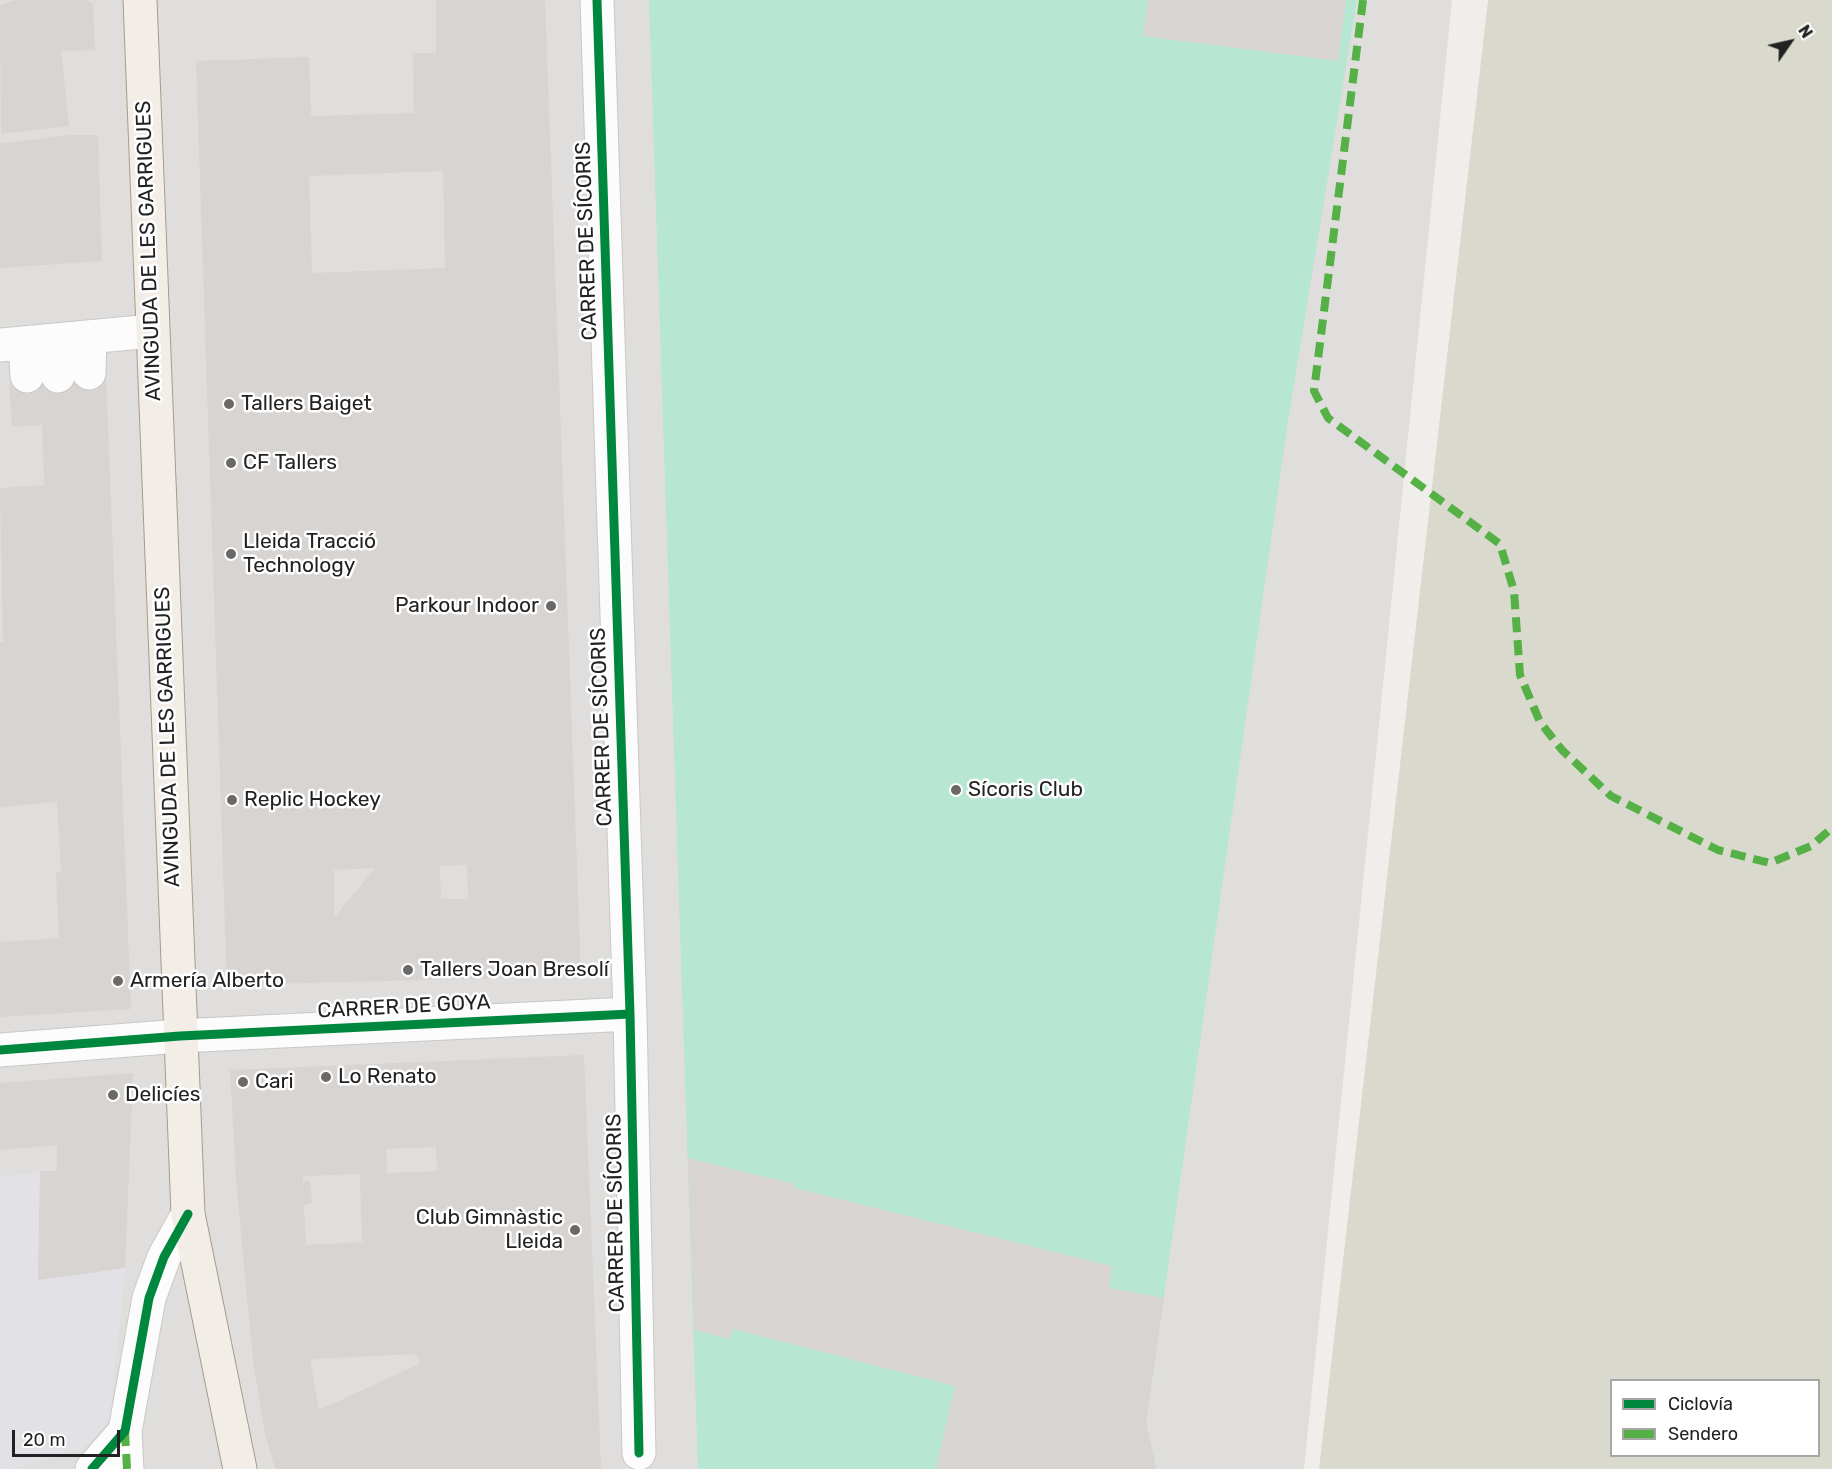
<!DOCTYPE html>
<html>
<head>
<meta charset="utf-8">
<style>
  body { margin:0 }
  #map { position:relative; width:1832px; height:1469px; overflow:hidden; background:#f0eeeb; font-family:Rubik,sans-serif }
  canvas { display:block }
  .legend { position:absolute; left:1610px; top:1379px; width:210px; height:78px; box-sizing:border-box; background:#fff; border:2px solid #a7a7a7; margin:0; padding:8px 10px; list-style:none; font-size:18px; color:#222 }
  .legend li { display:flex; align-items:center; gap:12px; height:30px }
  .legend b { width:30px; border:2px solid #a7a7a7 }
  .north { position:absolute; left:1760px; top:12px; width:60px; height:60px; -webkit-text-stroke:4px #fff; paint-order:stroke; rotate:56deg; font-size:16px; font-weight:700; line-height:24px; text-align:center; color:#222 }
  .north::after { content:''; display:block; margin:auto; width:21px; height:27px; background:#222; clip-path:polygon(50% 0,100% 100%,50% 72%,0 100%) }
  .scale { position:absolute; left:12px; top:1430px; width:108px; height:27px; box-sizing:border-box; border:3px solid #222; border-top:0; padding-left:8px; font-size:18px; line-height:21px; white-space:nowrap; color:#222; -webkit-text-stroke:4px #fff; paint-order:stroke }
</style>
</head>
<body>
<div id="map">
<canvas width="1832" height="1469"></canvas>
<ul class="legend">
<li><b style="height:8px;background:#00873e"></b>Ciclovía</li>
<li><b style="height:8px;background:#55b145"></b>Sendero</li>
</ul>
<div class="north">N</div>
<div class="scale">20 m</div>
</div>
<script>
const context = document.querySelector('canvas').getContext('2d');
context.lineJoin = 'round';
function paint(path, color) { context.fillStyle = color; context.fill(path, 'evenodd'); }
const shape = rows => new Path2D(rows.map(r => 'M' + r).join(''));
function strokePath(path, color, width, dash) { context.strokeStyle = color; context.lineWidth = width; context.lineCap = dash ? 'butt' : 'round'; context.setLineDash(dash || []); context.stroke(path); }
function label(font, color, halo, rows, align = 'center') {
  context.font = font + ' Rubik,sans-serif'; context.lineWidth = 5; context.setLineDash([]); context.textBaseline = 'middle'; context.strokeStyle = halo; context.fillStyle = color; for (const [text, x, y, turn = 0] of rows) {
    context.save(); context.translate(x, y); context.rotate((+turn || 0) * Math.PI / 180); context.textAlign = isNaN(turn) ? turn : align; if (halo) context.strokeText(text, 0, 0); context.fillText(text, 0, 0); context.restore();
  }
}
const residential = shape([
  [0,0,1452,0,1304,1469,0,1469]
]);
const construction = shape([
  [1488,0,1832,0,1832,1469,1319,1469],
  [1612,1380,1818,1380,1818,1456,1612,1456]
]);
const pitch = shape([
  [649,0,1357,0,1288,421,1146,1422,1156,1469,698,1469]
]);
const plaza = shape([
  [40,1173,38,1280,125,1268,110,1419,85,1448,11,1469,0,1469,0,1176]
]);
const building = shape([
  [16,0,87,0,93,4,95,50,61,51,69,126,1,134,0,5],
  [436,0,545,0,581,976,227,985,196,61,309,57,311,116,414,113,413,53,436,53],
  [443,171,445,268,312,273,309,176],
  [467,865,468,899,441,899,440,866],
  [375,868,334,918,334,870],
  [1148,0,1346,0,1338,61,1143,36],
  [69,135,98,135,102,261,0,268,0,144],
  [106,376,131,1009,0,1017,0,942,59,938,56,872,61,872,57,802,0,807,0,642,3,642,0,488,44,485,42,425,12,427,9,385],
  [584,1055,601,1469,275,1469,265,1434,253,1361,236,1179,230,1070],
  [436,1147,437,1171,387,1173,386,1149],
  [360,1174,362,1242,306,1245,304,1205,312,1203,310,1181,303,1182,303,1176],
  [417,1354,419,1364,319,1410,310,1359],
  [133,1073,125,1268,38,1280,40,1171,57,1171,57,1145,0,1150,0,1083],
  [688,1158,795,1184,794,1188,1112,1266,1109,1288,1164,1298,1146,1422,1156,1469,936,1469,955,1386,733,1329,730,1339,694,1330]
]);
const minor = shape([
  [597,0,630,1014,639,1453],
  [57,340,58,376],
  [25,343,27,376],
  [0,345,152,331],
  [89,373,90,337],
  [0,1050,180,1036,630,1014],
  [92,1469,125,1431],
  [127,1469,125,1431,149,1298,164,1257,188,1214]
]);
const major = shape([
  [140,0,188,1214,240,1469]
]);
const quiet = shape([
  [1363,0,1314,391,1328,418,1500,544,1514,591,1520,675,1540,722,1562,750,1611,796,1718,850,1770,863,1811,846,1832,828],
  [125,1431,127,1469]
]);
const cycleway = shape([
  [597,0,630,1014,639,1453],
  [0,1050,180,1036,630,1014],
  [92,1469,125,1431,149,1298,164,1257,188,1214]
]);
const markers = [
  [229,404,6,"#6a6968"],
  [231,463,6,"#6a6968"],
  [231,554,6,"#6a6968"],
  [551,606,6,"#6a6968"],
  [956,790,6,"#6a6968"],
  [232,800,6,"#6a6968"],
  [408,970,6,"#6a6968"],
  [118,981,6,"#6a6968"],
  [326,1077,6,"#6a6968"],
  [243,1082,6,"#6a6968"],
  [113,1095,6,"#6a6968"],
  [575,1230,6,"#6a6968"]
];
const streetNames = [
  ["CARRER DE SÍCORIS",587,241,-92],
  ["AVINGUDA DE LES GARRIGUES",149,251,-92],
  ["CARRER DE SÍCORIS",602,727,-92],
  ["AVINGUDA DE LES GARRIGUES",168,737,-92],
  ["CARRER DE GOYA",404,1007,-3],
  ["CARRER DE SÍCORIS",616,1213,-91]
];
const poiNames = [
  ["Tallers Baiget",241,404],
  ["CF Tallers",243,463],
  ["Lleida Tracció",243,542],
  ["Technology",243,566],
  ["Parkour Indoor",539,606,"right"],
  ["Sícoris Club",968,790],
  ["Replic Hockey",244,800],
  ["Tallers Joan Bresolí",420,970],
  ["Armería Alberto",130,981],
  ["Lo Renato",338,1077],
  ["Cari",255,1082],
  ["Delicíes",125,1095],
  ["Club Gimnàstic",563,1218,"right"],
  ["Lleida",563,1242,"right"]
];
paint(residential, '#dfdedc');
paint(construction, '#d9d9cd');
paint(pitch, '#b7e6d2');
paint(plaza, '#e2e1e5');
paint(building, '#d7d4d2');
strokePath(minor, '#c9c8c7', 35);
strokePath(major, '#a79c86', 35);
strokePath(minor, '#fdfcfc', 33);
strokePath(major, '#f3ede7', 33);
strokePath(quiet, '#55b145', 8, [15, 8]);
strokePath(cycleway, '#00873e', 9);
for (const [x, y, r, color] of markers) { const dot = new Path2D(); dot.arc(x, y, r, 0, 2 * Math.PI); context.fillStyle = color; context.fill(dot); strokePath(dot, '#fff', 2); }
label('21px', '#222', '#fff', streetNames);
label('21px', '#222', '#fff', poiNames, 'left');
</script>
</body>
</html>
